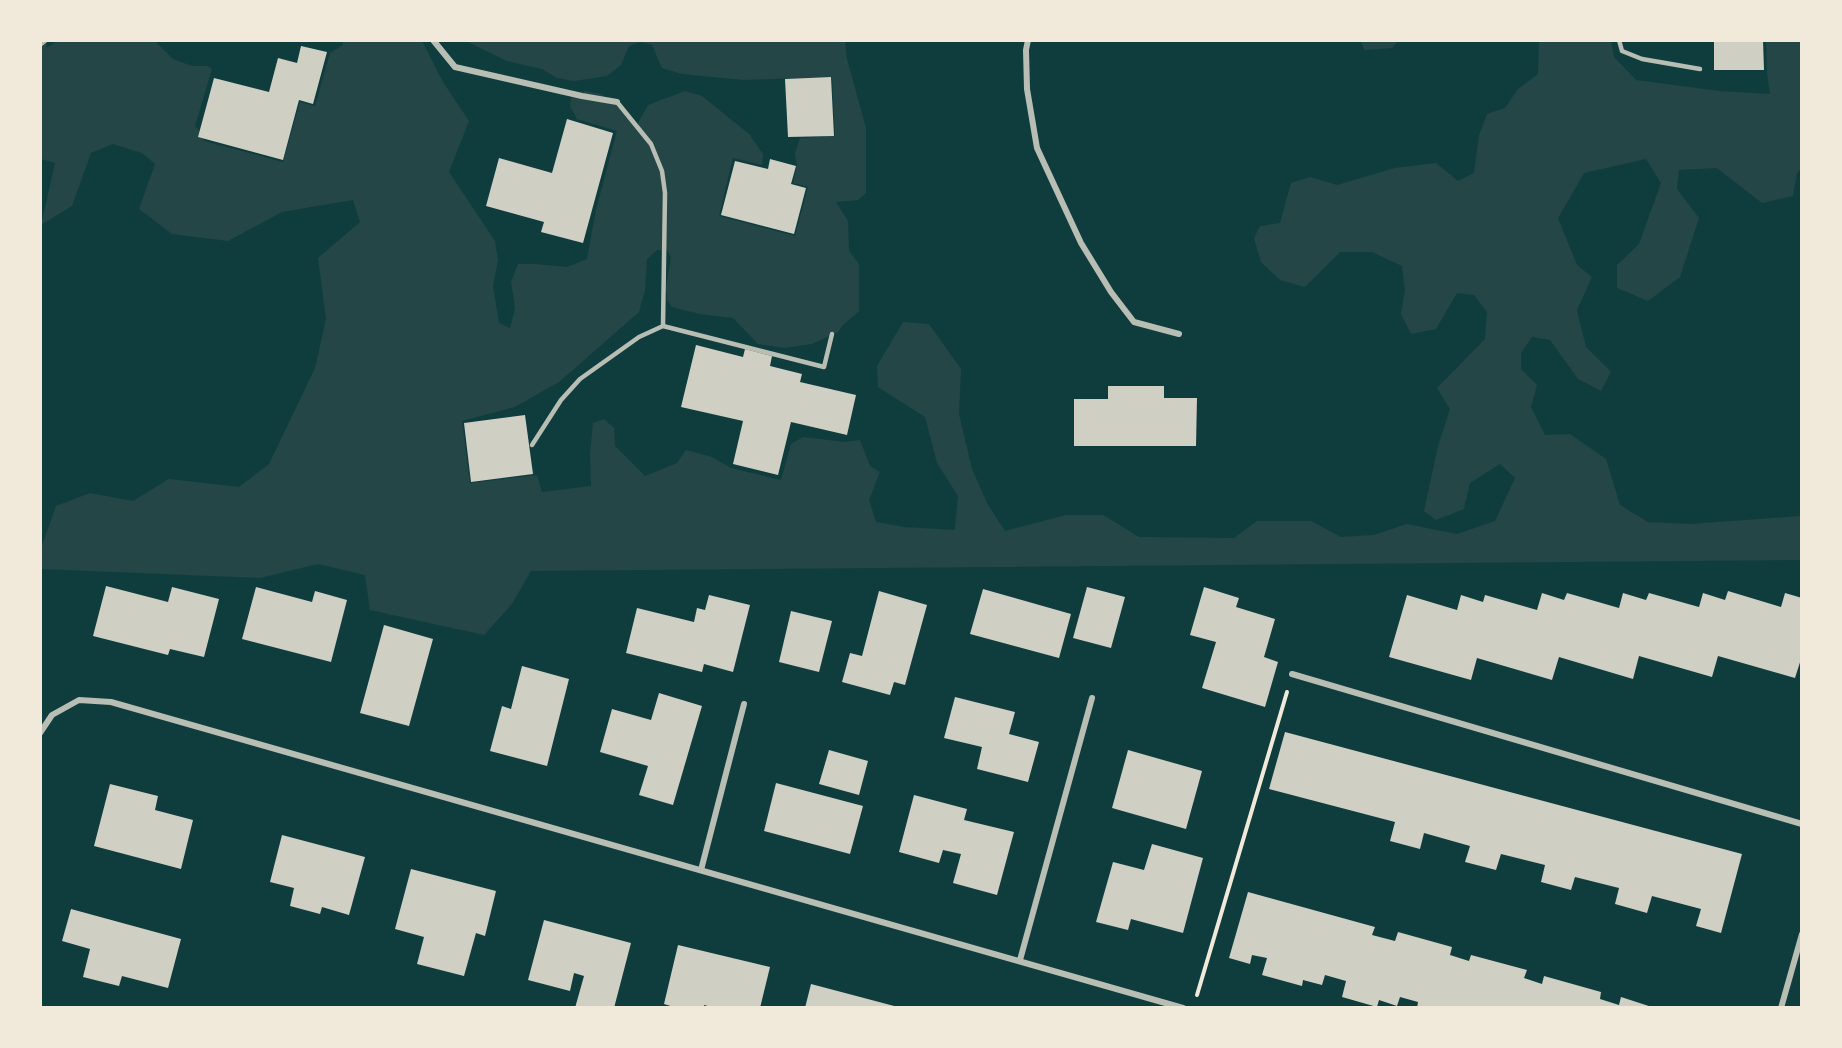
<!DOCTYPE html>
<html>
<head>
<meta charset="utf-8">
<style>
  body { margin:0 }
  #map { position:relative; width:1842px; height:1048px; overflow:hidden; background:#0f3d3e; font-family:"Roboto Condensed",sans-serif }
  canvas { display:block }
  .frame { position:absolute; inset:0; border:42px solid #f1e9da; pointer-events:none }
</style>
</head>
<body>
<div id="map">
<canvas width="1842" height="1048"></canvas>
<div class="frame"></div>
</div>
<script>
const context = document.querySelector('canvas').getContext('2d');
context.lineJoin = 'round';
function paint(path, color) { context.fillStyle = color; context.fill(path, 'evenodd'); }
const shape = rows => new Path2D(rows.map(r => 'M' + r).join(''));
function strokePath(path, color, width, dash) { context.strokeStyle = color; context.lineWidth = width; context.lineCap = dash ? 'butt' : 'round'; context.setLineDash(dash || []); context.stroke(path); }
const green = shape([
  [57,41,155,41,173,59,192,66,208,66,212,69,195,126,202,134,204,141,283,162,300,102,315,106,330,53,343,45,343,41,422,41,443,82,469,121,449,172,495,241,498,260,493,286,499,323,510,328,515,308,511,282,518,264,535,264,567,267,587,259,596,210,617,131,577,119,570,106,571,98,585,91,600,94,617,104,637,125,648,105,685,91,702,96,749,134,763,154,762,165,733,158,719,216,795,236,808,187,793,183,797,165,795,154,800,138,835,136,832,77,744,80,682,74,662,68,652,45,640,42,629,46,621,65,607,76,574,81,557,78,542,69,507,61,466,41,845,41,847,59,866,128,866,193,858,200,836,202,848,221,849,251,859,264,859,311,843,325,838,332,812,344,785,348,758,344,733,318,700,314,672,307,667,300,666,286,671,257,667,250,657,250,647,259,645,290,639,312,559,382,515,407,462,421,470,483,537,475,542,492,591,486,590,453,593,423,604,419,614,428,615,446,645,476,677,463,686,450,712,457,731,468,781,480,791,444,803,437,845,442,860,440,870,466,880,472,869,500,876,522,904,527,955,530,958,496,937,463,925,417,878,387,877,366,903,322,929,324,961,369,959,414,972,469,988,505,1005,531,1066,515,1103,515,1139,537,1234,538,1257,521,1311,521,1341,537,1374,535,1407,524,1457,534,1495,521,1515,478,1500,464,1470,483,1464,509,1436,520,1424,511,1438,446,1450,409,1437,388,1485,339,1487,312,1474,295,1457,293,1436,329,1411,334,1401,314,1405,290,1402,266,1372,252,1340,252,1305,287,1280,280,1261,262,1254,238,1260,226,1280,223,1291,183,1310,177,1337,185,1395,168,1436,163,1458,181,1474,173,1479,135,1487,114,1505,108,1518,89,1538,74,1539,41,1611,41,1614,57,1636,80,1719,91,1770,94,1767,73,1766,41,1801,41,1801,169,1797,173,1793,196,1762,203,1717,168,1679,170,1677,189,1699,218,1680,277,1648,301,1617,288,1617,265,1639,244,1661,183,1646,159,1584,173,1558,218,1577,265,1592,277,1577,310,1586,347,1611,372,1601,391,1578,379,1550,340,1532,337,1521,353,1521,369,1537,385,1531,407,1545,435,1570,434,1606,459,1620,505,1648,522,1690,524,1801,516,1801,560,531,571,512,604,484,635,370,610,365,575,318,564,260,578,41,569,41,548,56,506,90,493,133,501,169,479,239,487,269,464,315,368,326,319,318,258,360,222,353,200,282,212,228,241,172,234,139,209,155,164,142,153,113,144,91,153,72,206,41,225,55,163,41,159,40,45,46,42,47,48],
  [1361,41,1361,40,1398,41,1392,48,1364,50]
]);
const building = shape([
  [1714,40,1763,40,1764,70,1714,70],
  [301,46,327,52,313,104,299,100,283,160,198,137,214,78,269,92,278,58,297,63],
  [831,77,834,136,788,137,785,79],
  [567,119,613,133,583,243,541,232,544,222,486,206,499,158,552,173],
  [770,159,796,166,791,184,806,188,794,234,721,215,735,161,768,169],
  [696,345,743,357,745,349,772,356,770,366,802,374,800,382,856,395,847,435,791,422,778,475,733,464,743,421,681,407],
  [1108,386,1164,386,1164,398,1197,398,1196,446,1074,446,1074,399,1108,399],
  [525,415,533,474,471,482,464,423],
  [106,586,168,602,172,587,219,599,204,657,170,649,168,655,93,636],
  [256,587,312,602,315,591,347,600,331,662,242,639],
  [1087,587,1125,597,1111,648,1073,638],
  [1204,587,1239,598,1236,607,1275,619,1264,657,1278,662,1265,707,1202,688,1216,642,1190,635],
  [983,589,1071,614,1059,658,970,634],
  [879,591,927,605,905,685,894,682,890,695,842,682,850,653,862,656],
  [1728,591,1781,607,1785,593,1802,598,1802,656,1795,678,1718,656,1712,677,1639,656,1633,679,1559,657,1552,680,1477,658,1471,680,1389,657,1407,595,1457,610,1461,595,1483,602,1485,595,1537,610,1542,593,1564,600,1567,593,1619,608,1623,593,1646,600,1649,593,1699,607,1703,593,1725,600],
  [709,595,750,605,733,672,704,664,702,672,626,653,637,608,694,622,697,608,705,610],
  [791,611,832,621,819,672,779,662],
  [384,625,433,639,409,726,360,713],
  [522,666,569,679,547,766,490,751,502,706,511,709],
  [659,693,702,706,673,805,639,795,648,766,600,752,612,709,651,720],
  [955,697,1015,712,1009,734,1039,742,1028,782,977,769,982,747,944,738],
  [1285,732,1742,854,1721,933,1696,926,1701,909,1652,896,1647,913,1615,904,1619,888,1575,877,1571,890,1541,882,1545,865,1501,854,1496,870,1465,862,1470,846,1424,833,1420,849,1390,841,1395,822,1269,789],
  [829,750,868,761,859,795,819,784],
  [1128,750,1202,771,1186,829,1112,808],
  [776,783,863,806,850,854,764,831],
  [110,784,158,796,155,810,193,820,181,869,94,846],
  [914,795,967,809,964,820,1014,832,997,895,953,883,961,854,943,850,939,863,899,852],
  [282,835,365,857,349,915,322,907,320,914,290,906,294,888,270,882],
  [1152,844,1203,858,1183,933,1131,919,1128,930,1096,922,1113,862,1144,870],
  [411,869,496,891,485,936,476,933,464,976,417,964,424,937,395,929],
  [1248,892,1375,927,1372,935,1395,941,1398,932,1452,947,1450,955,1469,961,1471,955,1527,970,1524,978,1542,984,1544,976,1601,992,1600,999,1619,1005,1621,997,1655,1008,1417,1008,1418,1002,1400,997,1397,1006,1379,1000,1377,1007,1342,997,1346,981,1325,975,1322,985,1303,980,1302,986,1262,975,1267,958,1252,955,1250,964,1229,958],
  [71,909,181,939,168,988,122,976,119,986,83,977,90,949,62,941],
  [544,920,631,943,614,1008,575,1008,584,976,574,973,570,991,528,980],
  [678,945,770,967,760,1008,715,1008,704,1005,704,1008,677,1008,664,1004],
  [811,984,898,1007,898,1008,805,1008]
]);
const path = shape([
  [1197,995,1287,692]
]);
const service = shape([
  [1619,40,1622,51,1642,59,1700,69],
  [617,102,651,144,662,171,665,193,663,326],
  [663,326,824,367,832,334],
  [532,445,561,400,580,379,639,337,663,326]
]);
const minor = shape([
  [433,40,455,67,582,96,617,102],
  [1028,40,1026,50,1027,89,1037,148,1081,243,1111,292,1134,322,1179,334],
  [40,44,45,40],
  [1292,674,1802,824],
  [40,733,52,715,79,700,111,702,1183,1008],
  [701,870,744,704],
  [1020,960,1092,698],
  [1781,1008,1802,934]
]);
paint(green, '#244646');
paint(building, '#cfcfc3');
strokePath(path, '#f1e9da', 4);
strokePath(service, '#b8beb3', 4.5);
strokePath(minor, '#b8beb3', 6);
</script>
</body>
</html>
